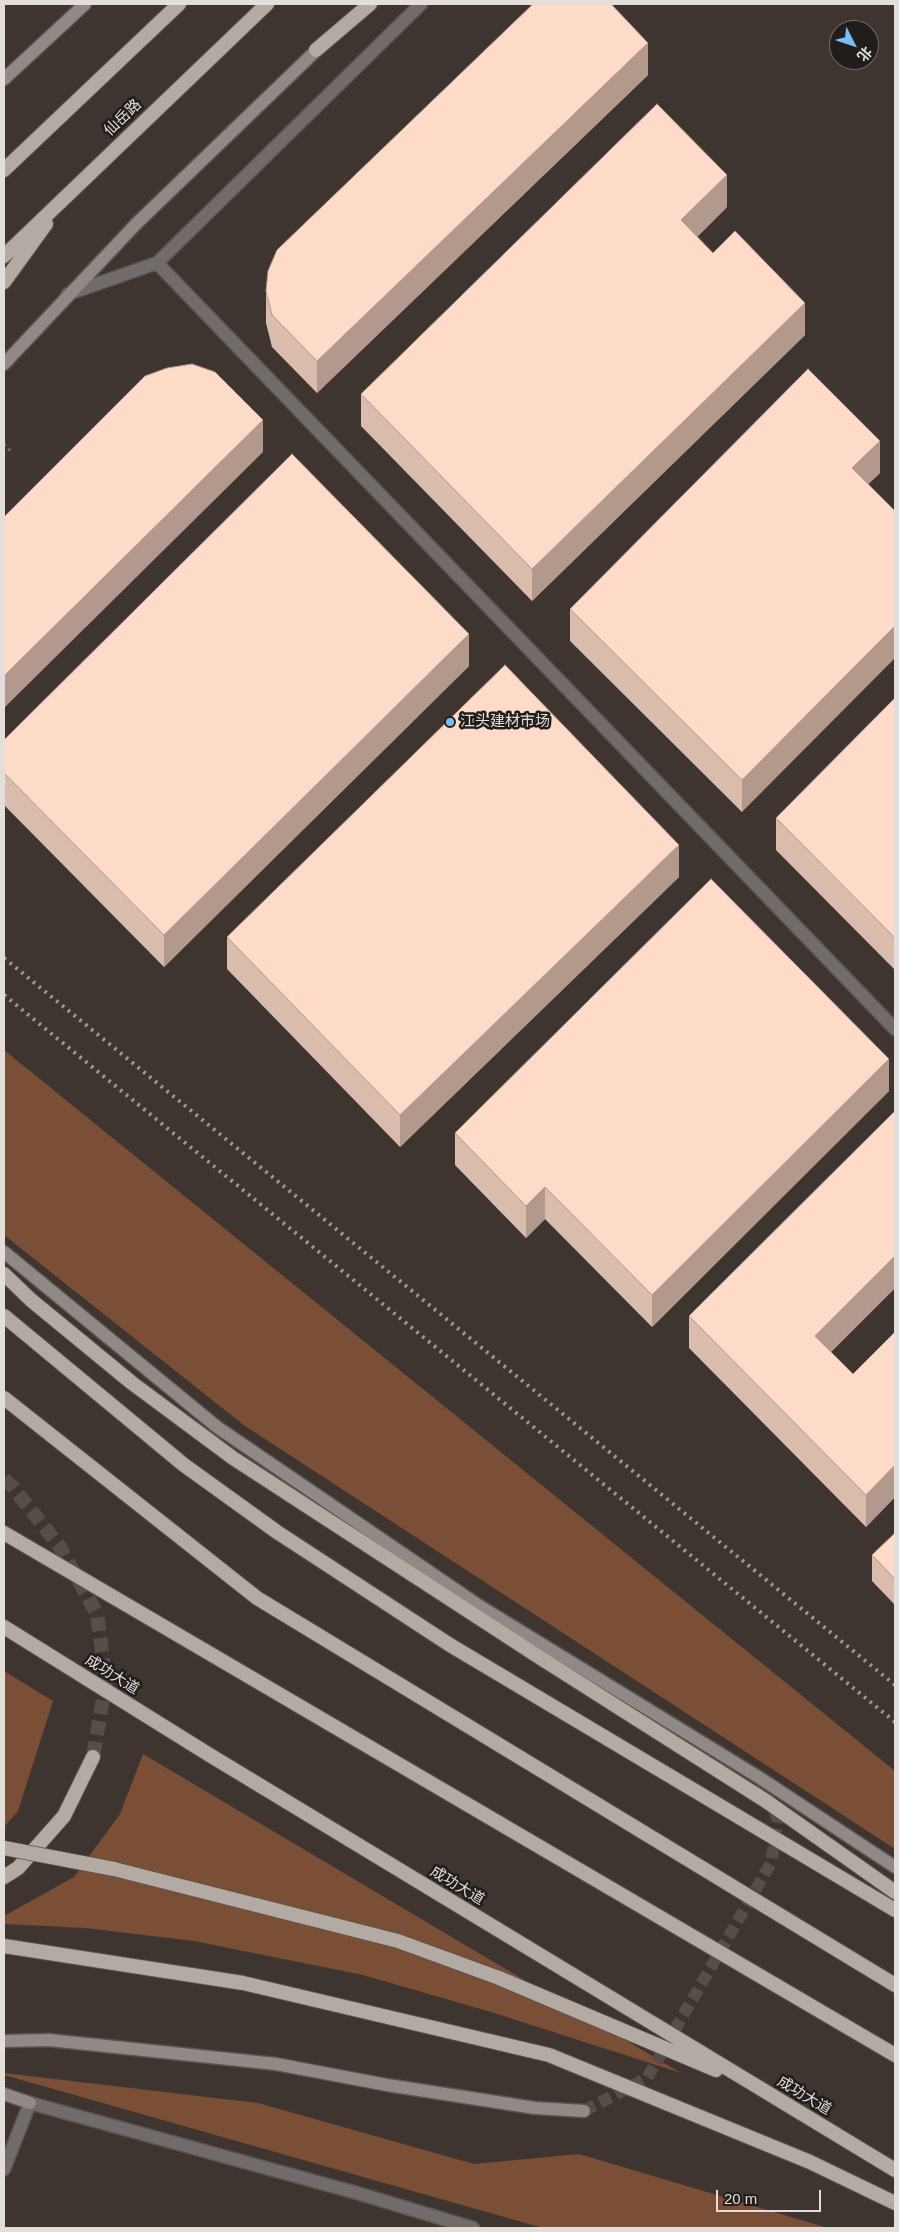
<!DOCTYPE html>
<html>
<head>
<meta charset="utf-8">
<style>
  body { margin:0 }
  #map { position:relative; width:899px; height:2232px; overflow:hidden; background:#3e3530; font-family:Helvetica,"Noto Sans SC",sans-serif }
  canvas { display:block }
  .frame { position:absolute; inset:0; border:5px solid #e4dedb; pointer-events:none }
  .north { position:absolute; left:829px; top:20px; width:50px; height:50px; box-sizing:border-box; background:#211d1b; border:1px solid #6f6a68; border-radius:50%; rotate:131deg; font-size:14px; font-weight:700; line-height:20px; text-align:center; color:#e4dedb }
  .north::after { content:''; display:block; margin:auto; width:18px; height:22px; background:#75c0f6; clip-path:polygon(50% 0,100% 100%,50% 72%,0 100%) }
  .scale { position:absolute; left:716px; top:2190px; width:105px; height:22px; box-sizing:border-box; border:2px solid #e4dedb; border-top:0; padding-left:6px; font-size:15px; line-height:18px; white-space:nowrap; color:#e4dedb; -webkit-text-stroke:4px #211d1b; paint-order:stroke }
</style>
</head>
<body>
<div id="map">
<canvas width="899" height="2232"></canvas>
<div class="frame"></div>
<div class="north">北</div>
<div class="scale">20 m</div>
</div>
<script>
const context = document.querySelector('canvas').getContext('2d');
context.lineJoin = 'round';
function paint(path, color) { context.fillStyle = color; context.fill(path, 'evenodd'); }
const shape = rows => new Path2D(rows.map(r => 'M' + r).join(''));
function strokePath(path, color, width, dash) { context.strokeStyle = color; context.lineWidth = width; context.lineCap = dash ? 'butt' : 'round'; context.setLineDash(dash || []); context.stroke(path); }
function label(font, color, halo, rows, align = 'center') {
  context.font = font + ' Helvetica,"Noto Sans SC",sans-serif'; context.lineWidth = 5; context.setLineDash([]); context.textBaseline = 'middle'; context.strokeStyle = halo; context.fillStyle = color; for (const [text, x, y, turn = 0] of rows) {
    context.save(); context.translate(x, y); context.rotate((+turn || 0) * Math.PI / 180); context.textAlign = isNaN(turn) ? turn : align; if (halo) context.strokeText(text, 0, 0); context.fillText(text, 0, 0); context.restore();
  }
}
const green = shape([
  [4,1050,895,1771,895,1849,245,1426,4,1235],
  [4,1671,53,1701,18,1811,4,1827],
  [143,1754,681,2073,491,2012,363,1975,194,1941,85,1928,4,1924,4,1916,74,1877,120,1814],
  [4,2073,258,2103,474,2164,579,2154,828,2228,543,2228,4,2075]
]);
const secondaryTunnel = shape([
  [584,2111,647,2078,771,1863,778,1820,760,1778]
]);
const trunkTunnel = shape([
  [4,1479,12,1486,60,1547,97,1614,106,1681,93,1757]
]);
const path = shape([
  [4,444,13,454]
]);
const service = shape([
  [68,294,157,263,421,4]
]);
const minor = shape([
  [157,263,895,1029],
  [4,2169,30,2103,357,2193,473,2228]
]);
const secondary = shape([
  [4,79,85,4],
  [4,364,136,224,324,43],
  [4,1252,217,1427,478,1605,760,1778,895,1867],
  [4,2041,49,2040,276,2064,387,2085,535,2108,584,2111],
  [4,2094,30,2103]
]);
const trunk = shape([
  [316,50,370,4],
  [4,170,179,4],
  [4,256,267,4],
  [4,282,46,224],
  [4,1274,31,1300,132,1383,233,1458,539,1657,766,1801,895,1892],
  [4,1316,184,1465,277,1532,450,1645,895,1910],
  [4,1398,257,1598,895,1985],
  [4,1533,895,2055],
  [4,1627,208,1754,895,2170],
  [114,1869,398,1941,499,1978,716,2070],
  [4,1877,18,1868,64,1816,93,1757],
  [4,1946,243,1983,549,2055,810,2162,895,2203]
]);
const rail = shape([
  [4,958,895,1685],
  [4,995,895,1722]
]);
const trunkBridge = shape([
  [4,1848,114,1869]
]);
const wall = shape([
  [648,75,317,393,272,347,266,323,266,291],
  [727,207,697,237,713,253,805,335,532,601,361,426,361,394],
  [880,473,868,484,742,812,570,641,570,609],
  [469,666,164,967,4,805,4,740],
  [895,698,895,970,776,850,776,818],
  [679,877,400,1147,227,969,227,937],
  [889,1091,652,1327,545,1219,526,1238,455,1165,455,1133],
  [895,1111,895,1288,831,1352,853,1374,895,1332,895,1497,866,1527,689,1348,689,1316],
  [895,1533,895,1605,872,1581,872,1555]
]);
const shadedWall = shape([
  [648,43,648,75,317,393,317,361],
  [727,175,727,207,681,252,681,220],
  [805,303,805,335,532,601,532,569],
  [263,420,263,452,4,708,4,676],
  [880,441,880,473,852,500,852,468],
  [895,626,895,658,742,812,742,780],
  [469,634,469,666,164,967,164,935],
  [679,845,679,877,400,1147,400,1115],
  [889,1059,889,1091,652,1327,652,1295],
  [545,1187,545,1219,526,1238,526,1206],
  [895,1256,895,1288,815,1368,815,1336],
  [895,1465,895,1497,866,1527,866,1495]
]);
const building = shape([
  [533,4,611,4,648,43,317,361,272,315,266,291,268,271,277,250,533,4],
  [657,104,727,175,681,220,713,253,735,231,805,303,532,569,361,394,657,104],
  [192,364,215,372,263,420,4,676,4,517,145,376,167,368,192,364],
  [808,369,880,441,852,468,895,511,895,626,742,780,570,609,808,369],
  [292,454,469,634,164,935,4,773,4,740,292,454],
  [505,665,679,845,400,1115,227,937,505,665],
  [895,698,895,938,776,818,895,698],
  [711,879,889,1059,652,1295,545,1187,526,1206,455,1133,711,879],
  [895,1111,895,1256,815,1336,853,1374,895,1332,895,1465,866,1495,689,1316,895,1111],
  [895,1533,895,1579,872,1555,895,1533]
]);
const markers = [
  [450,722,5,"#75c0f6"]
];
const streetNames = [
  ["仙岳路",123,118,-44],
  ["成功大道",112,1675,32],
  ["成功大道",457,1886,31],
  ["成功大道",804,2096,31]
];
const poiNames = [
  ["江头建材市场",460,722]
];
paint(green, '#7a4f36');
strokePath(secondaryTunnel, '#574e4a', 12, [12, 6]);
strokePath(trunkTunnel, '#574e4a', 14, [14, 7]);
strokePath(service, '#5c534f', 15);
strokePath(minor, '#5c534f', 15);
strokePath(secondary, '#5c534f', 15);
strokePath(trunk, '#5c534f', 16);
strokePath(path, '#746b67', 3, [2.5, 4]);
strokePath(service, '#716c69', 12);
strokePath(minor, '#716c69', 12);
strokePath(secondary, '#908985', 12);
strokePath(trunk, '#b4aaa4', 14);
strokePath(rail, '#9f9793', 4, [2.5, 5]);
strokePath(trunkBridge, '#5c534f', 16, []);
strokePath(trunkBridge, '#b4aaa4', 14);
paint(wall, '#dabcac');
paint(shadedWall, '#b2998c');
paint(building, '#fedbc8');
strokePath(building, '#b2998c', 1);
for (const [x, y, r, color] of markers) { const dot = new Path2D(); dot.arc(x, y, r, 0, 2 * Math.PI); context.fillStyle = color; context.fill(dot); strokePath(dot, '#211d1b', 2); }
label('15px', '#e4dedb', '#211d1b', streetNames);
label('15px', '#e4dedb', '#211d1b', poiNames, 'left');
</script>
</body>
</html>
